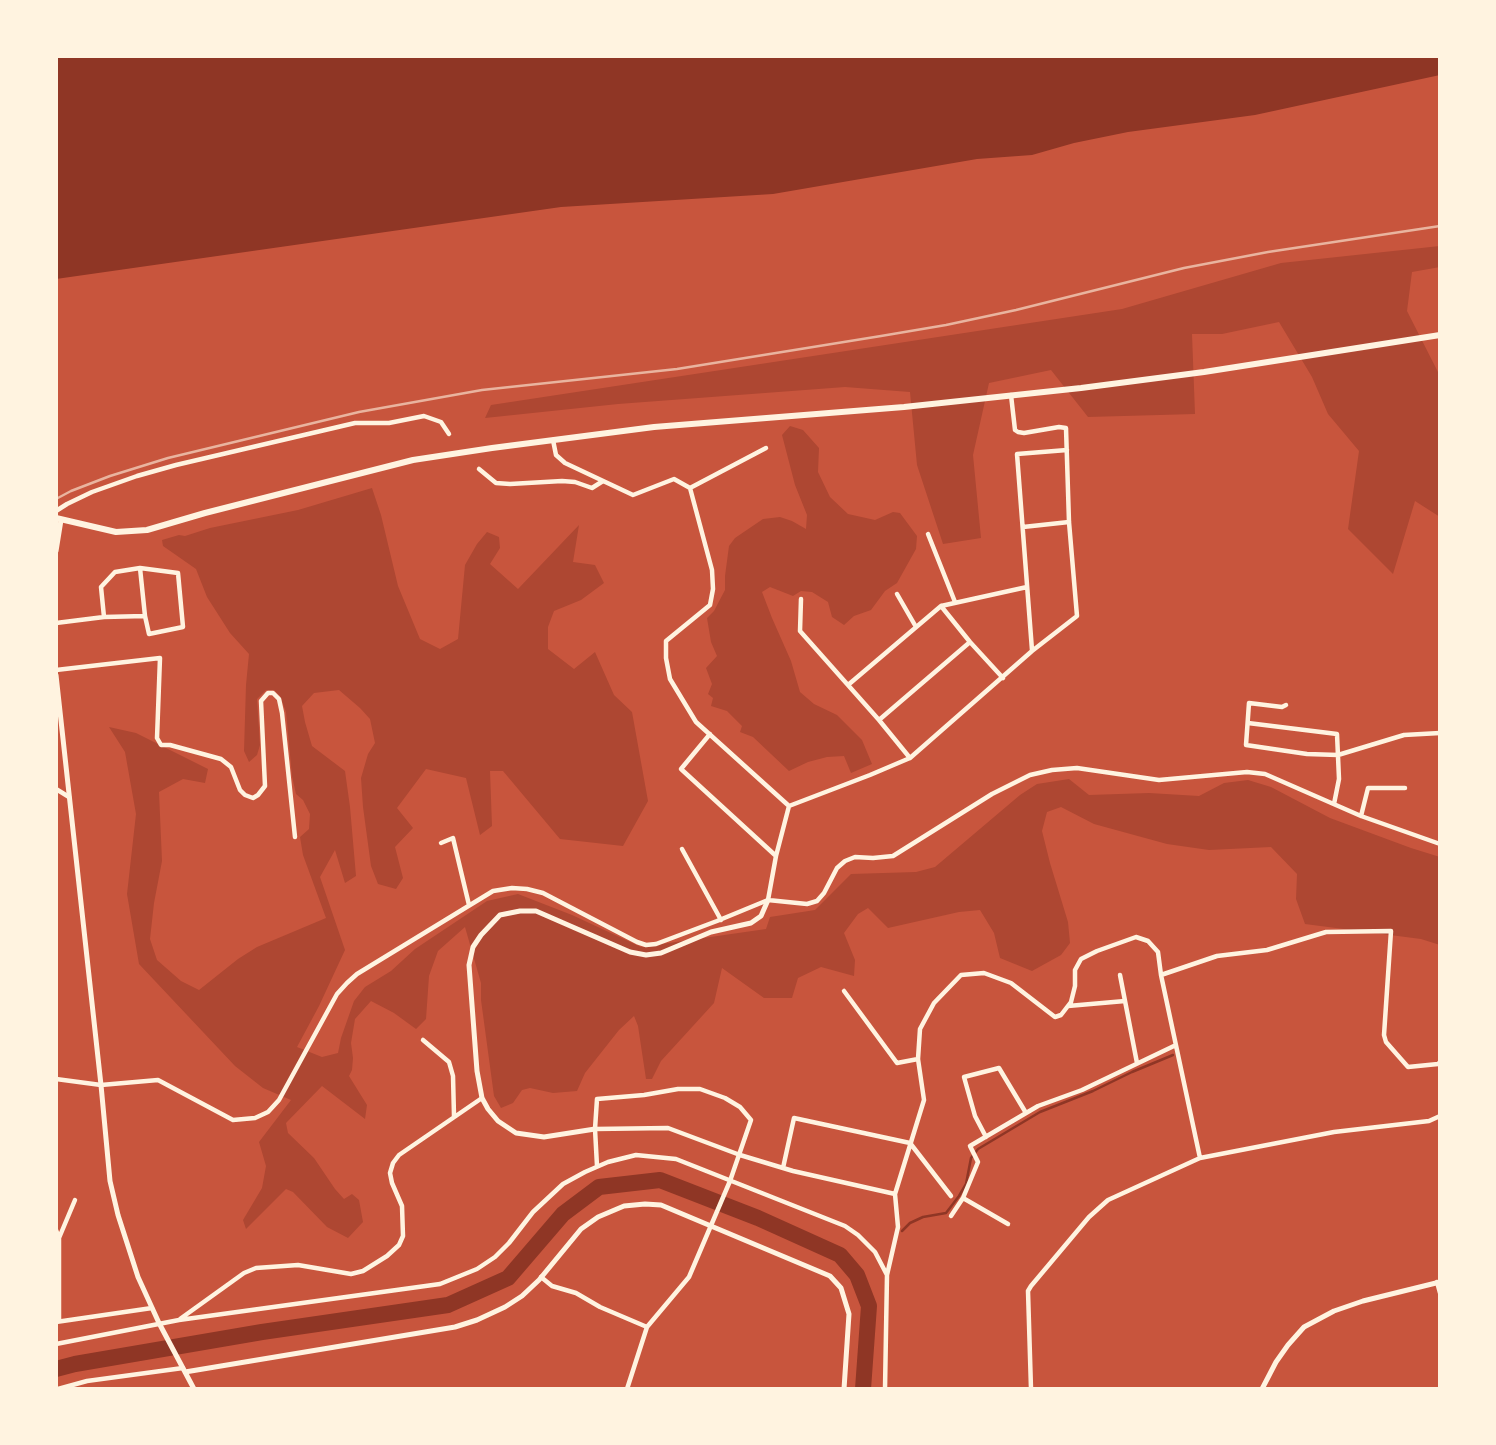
<!DOCTYPE html>
<html>
<head>
<meta charset="utf-8">
<style>
  body { margin:0 }
  #map { position:relative; width:1496px; height:1445px; overflow:hidden; background:#c8553d; font-family:Karla,sans-serif }
  canvas { display:block }
  .frame { position:absolute; inset:0; border:58px solid #fff3e0; pointer-events:none }
</style>
</head>
<body>
<div id="map">
<canvas width="1496" height="1445"></canvas>
<div class="frame"></div>
</div>
<script>
const context = document.querySelector('canvas').getContext('2d');
context.lineJoin = 'round';
function paint(path, color) { context.fillStyle = color; context.fill(path, 'evenodd'); }
const shape = rows => new Path2D(rows.map(r => 'M' + r).join(''));
function strokePath(path, color, width, dash) { context.strokeStyle = color; context.lineWidth = width; context.lineCap = dash ? 'butt' : 'round'; context.setLineDash(dash || []); context.stroke(path); }
const green = shape([
  [1440,246,1440,267,1412,272,1407,311,1440,376,1440,517,1415,501,1393,574,1348,529,1359,451,1328,414,1312,377,1279,322,1222,334,1192,334,1195,414,1088,417,1051,370,989,383,973,455,981,538,943,544,917,465,910,392,845,387,618,404,485,418,491,405,1122,309,1281,263],
  [790,426,803,430,819,448,818,472,830,497,848,514,875,520,893,512,900,513,917,536,916,549,897,583,885,591,871,610,854,616,844,625,832,617,828,602,812,592,801,591,793,596,770,587,762,592,772,618,791,661,800,692,814,704,837,715,862,740,872,764,851,773,844,756,827,757,808,762,789,771,753,737,740,732,742,726,727,711,711,706,713,698,708,694,712,684,706,668,717,656,711,642,707,618,714,611,725,590,725,576,729,546,735,538,763,519,780,517,792,521,806,529,807,515,795,485,782,435],
  [372,488,381,515,398,586,420,639,440,649,458,639,465,565,477,544,487,532,499,537,500,548,490,564,518,589,579,525,573,562,595,565,604,583,581,600,554,611,548,627,548,649,574,669,595,652,614,695,632,712,648,801,623,846,560,839,503,771,490,771,492,826,480,835,466,778,426,769,397,808,413,828,395,847,403,878,396,889,378,884,371,866,363,807,361,778,368,754,375,743,370,719,360,708,339,690,314,693,302,706,305,722,312,746,345,771,350,807,356,876,345,883,335,850,320,877,345,950,319,1006,297,1047,322,1057,338,1053,341,1038,354,1001,365,987,391,971,415,949,487,901,518,894,572,915,641,947,766,929,770,917,815,910,851,874,916,872,935,867,1020,795,1037,784,1069,779,1089,795,1149,793,1199,796,1224,783,1248,780,1271,787,1330,818,1411,848,1440,857,1440,945,1421,939,1305,924,1296,899,1297,874,1271,847,1209,850,1167,844,1094,824,1061,807,1047,812,1042,831,1050,863,1068,922,1070,943,1061,955,1032,971,1000,958,994,933,980,910,959,912,888,928,868,908,858,914,844,933,855,960,854,976,821,967,798,978,792,998,764,998,722,968,714,1003,661,1061,652,1079,646,1079,638,1026,634,1016,619,1030,585,1073,577,1091,553,1093,530,1088,522,1090,513,1103,501,1108,494,1096,481,1000,481,983,465,927,438,951,429,976,426,1019,416,1029,394,1013,371,1001,355,1019,351,1043,353,1058,352,1070,349,1076,367,1105,365,1119,322,1086,286,1123,288,1133,314,1158,335,1189,344,1199,352,1194,359,1200,363,1222,348,1238,327,1227,293,1192,286,1189,246,1229,243,1220,262,1188,266,1166,259,1142,291,1100,263,1088,235,1066,139,964,127,894,136,814,125,752,109,727,136,733,208,769,205,783,183,779,159,792,162,861,154,903,150,939,157,960,181,981,199,990,238,959,257,947,326,918,303,855,300,837,309,829,310,814,303,800,296,794,292,776,286,712,280,696,274,690,266,690,257,699,260,745,257,755,249,762,244,751,246,685,249,654,230,633,207,597,196,569,163,546,162,540,179,535,185,536,210,528,298,510]
]);
const water = shape([
  [56,56,1440,56,1440,75,1255,115,1128,132,1074,143,1032,155,977,159,773,194,561,207,56,279]
]);
const stream = shape([
  [902,1231,910,1223,923,1217,946,1213,959,1196,966,1184,971,1158,978,1149,1040,1112,1093,1091,1132,1072,1173,1055]
]);
const river = shape([
  [56,1369,75,1364,262,1332,448,1305,508,1278,563,1214,599,1187,660,1180,758,1218,840,1255,857,1275,869,1306,863,1389]
]);
const minor = shape([
  [553,440,556,455,565,463,633,495,674,479,690,488,712,570,713,589,710,605,666,641,666,658,670,679,696,722,789,806],
  [479,469,496,483,510,484,562,481,575,482,592,488,603,481],
  [690,488,766,448],
  [56,511,67,504,92,492,137,476,176,465,355,423,389,423,424,416,441,422,449,434],
  [1023,527,1069,522],
  [928,534,955,602],
  [140,568,145,616],
  [897,594,916,627],
  [801,599,800,631,879,720,910,758],
  [941,606,970,642,1003,678],
  [56,623,104,617,145,616,149,634,183,627,178,573,140,568,115,572,101,587,104,617],
  [1032,650,1017,454,1067,450],
  [56,670,160,658,157,738,161,745,170,745,221,759,231,767,240,790,245,795,253,798,258,795,265,786,261,701,268,693,273,693,279,699,282,713,295,837],
  [848,685,941,606,1027,587],
  [1286,705,1282,707,1249,703,1246,745,1307,754,1338,755,1404,735,1440,733],
  [879,720,970,642],
  [1248,723,1337,734,1339,779,1334,804],
  [710,734,681,769,776,856],
  [56,789,69,797],
  [789,806,870,775,910,758,1032,651,1077,616,1069,522,1066,428,1059,427,1024,433,1018,432,1015,430,1011,395],
  [1361,816,1368,788,1405,788],
  [441,843,453,838,469,905],
  [682,849,721,920],
  [768,900,776,856,789,806],
  [1120,975,1137,1063],
  [1161,975,1217,956,1267,950,1326,932,1391,931,1384,1035,1386,1042,1408,1067,1438,1064,1440,1062],
  [844,991,897,1063,918,1059],
  [1068,1006,1125,1001],
  [423,1040,449,1062,453,1076,454,1116],
  [56,1079,101,1085,158,1080,233,1120,255,1118,268,1112,279,1100,337,994,347,983,357,974,493,891,512,888,527,889,543,893,637,942,646,945,656,944,717,921,768,900,807,904,817,901,824,893,837,868,845,861,855,857,873,858,893,856,992,794,1030,775,1052,770,1077,768,1159,780,1247,772,1265,774,1361,816,1440,844],
  [595,1129,668,1128,740,1155,793,1171,895,1194],
  [986,1137,975,1116,964,1077,999,1068,1026,1113],
  [597,1166,595,1129,597,1099,644,1095,678,1089,700,1089,725,1098,740,1107,751,1120,730,1181,689,1277,647,1327,627,1389],
  [783,1168,794,1118,910,1143,951,1196],
  [963,1198,1008,1224],
  [951,1216,963,1198,978,1162,970,1146,1038,1106,1082,1090,1176,1045],
  [56,1230,59,1238,59,1321],
  [59,1238,75,1200],
  [887,1275,898,1227,895,1194,924,1100,918,1059,920,1029,934,1003,961,975,984,973,1011,983,1055,1017,1061,1015,1071,1002,1075,986,1075,970,1081,959,1097,951,1136,937,1148,941,1158,952,1161,975,1200,1158],
  [541,1277,552,1286,576,1293,600,1307,647,1327],
  [1437,1282,1440,1293],
  [180,1319,244,1273,256,1268,298,1265,351,1274,363,1271,387,1256,399,1245,403,1236,402,1206,392,1183,390,1173,393,1163,399,1155,482,1098],
  [56,1322,152,1308],
  [56,1344,179,1320,440,1284,477,1269,495,1257,509,1243,533,1212,563,1184,585,1172,608,1162,636,1155,676,1159,845,1226,858,1235,875,1252,887,1275,885,1389],
  [58,1389,87,1381,183,1368],
  [1031,1389,1028,1291,1031,1286,1089,1217,1108,1200,1200,1158,1334,1132,1429,1121,1440,1116]
]);
const tertiary = shape([
  [56,551,61,520],
  [56,675,101,1085,110,1181,118,1215,138,1277,159,1323,194,1389],
  [595,1129,544,1137,516,1133,498,1121,488,1109,482,1098,477,1071,469,965,473,947,481,935,500,915,520,911,536,911,630,952,646,955,661,953,711,932,751,923,761,916,768,900],
  [185,1372,455,1327,477,1320,505,1307,522,1296,539,1280,581,1229,598,1217,624,1206,645,1204,661,1205,830,1276,841,1288,849,1314,844,1389],
  [1262,1389,1276,1362,1288,1345,1304,1327,1334,1311,1363,1301,1440,1282]
]);
const secondary = shape([
  [56,518,116,532,147,530,205,513,413,460,492,448,654,427,904,407,1081,388,1204,372,1440,335]
]);
const rail = shape([
  [56,499,71,491,110,476,168,458,359,412,482,390,677,369,881,336,946,325,1016,310,1184,268,1268,252,1440,226]
]);
paint(green, '#ae4732');
paint(water, '#8f3625');
strokePath(stream, '#8f3625', 2.5);
strokePath(river, '#8f3625', 16);
strokePath(minor, '#fff3e0', 4.5);
strokePath(tertiary, '#fff3e0', 5);
strokePath(secondary, '#fff3e0', 6);
strokePath(rail, '#e9b49f', 2.5);
</script>
</body>
</html>
